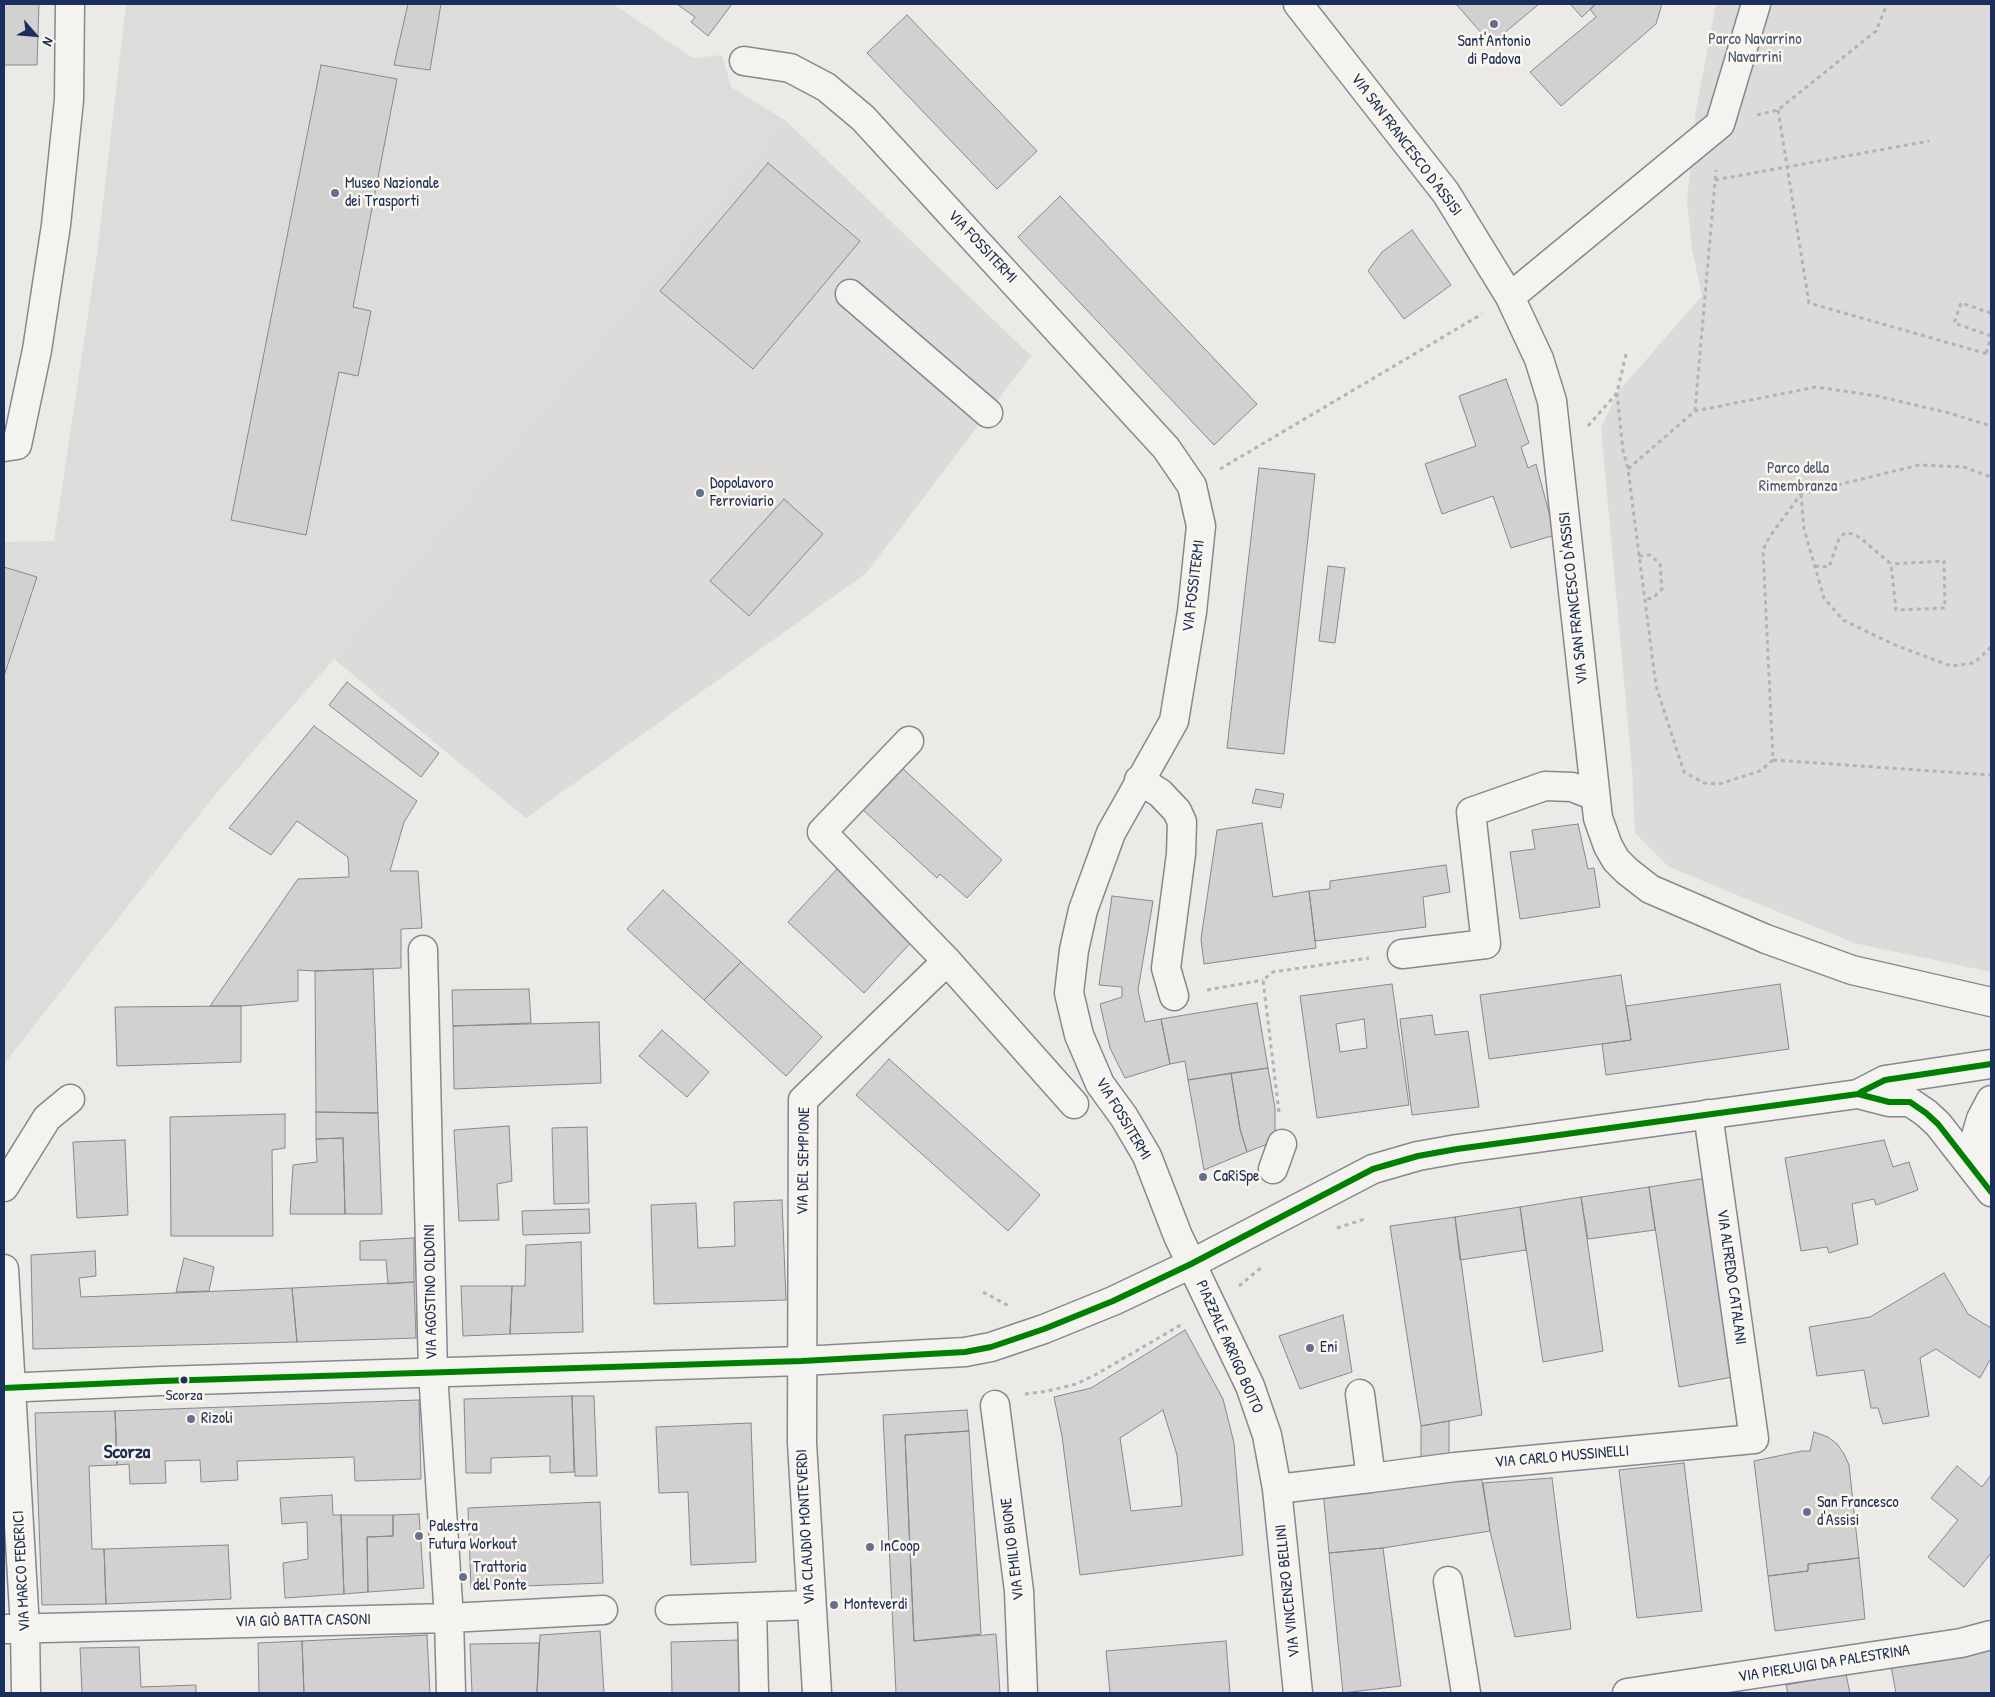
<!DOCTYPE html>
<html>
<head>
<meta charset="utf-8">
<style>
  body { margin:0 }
  #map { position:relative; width:1995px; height:1697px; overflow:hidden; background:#eceae6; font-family:"Patrick Hand",sans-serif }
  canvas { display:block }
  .frame { position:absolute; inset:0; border:5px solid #1b2f5e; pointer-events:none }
  .north { position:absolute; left:10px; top:10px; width:50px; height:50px; -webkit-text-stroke:4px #fbf7ec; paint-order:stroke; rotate:117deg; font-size:14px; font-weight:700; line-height:20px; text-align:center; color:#1b2f5e }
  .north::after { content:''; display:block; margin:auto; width:18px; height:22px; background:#1b2f5e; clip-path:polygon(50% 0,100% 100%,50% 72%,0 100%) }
</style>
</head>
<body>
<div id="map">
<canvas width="1995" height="1697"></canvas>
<div class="frame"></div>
<div class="north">N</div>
</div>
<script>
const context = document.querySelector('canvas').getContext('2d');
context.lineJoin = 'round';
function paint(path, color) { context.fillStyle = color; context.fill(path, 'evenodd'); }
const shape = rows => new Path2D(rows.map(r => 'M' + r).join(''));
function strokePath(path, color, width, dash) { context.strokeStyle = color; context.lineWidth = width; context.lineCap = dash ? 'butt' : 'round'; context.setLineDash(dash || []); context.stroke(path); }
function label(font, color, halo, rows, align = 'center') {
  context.font = font + ' "Patrick Hand",sans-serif'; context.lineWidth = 5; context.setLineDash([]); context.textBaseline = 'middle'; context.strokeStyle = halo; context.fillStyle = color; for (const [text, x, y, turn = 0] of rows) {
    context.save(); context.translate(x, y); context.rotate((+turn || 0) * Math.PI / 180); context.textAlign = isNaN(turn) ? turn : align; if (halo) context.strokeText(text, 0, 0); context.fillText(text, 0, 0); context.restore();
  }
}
const built = shape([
  [126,4,613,4,693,58,722,55,731,87,786,121,1031,356,866,573,526,818,334,659,217,792,4,1064,4,542,54,541,97,255]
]);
const green = shape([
  [1716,4,1991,4,1991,972,1854,943,1669,867,1635,833,1632,769,1601,428,1617,393,1702,296,1692,249,1687,201,1696,110],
  [786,121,1031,356,866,573,526,818,334,659]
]);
const building = shape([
  [4,4,39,4,37,65,4,65,4,4],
  [408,4,441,4,430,70,394,65,408,4],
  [677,4,732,4,708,36,691,22,695,17,677,4],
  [1456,4,1539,4,1491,44,1456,4],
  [1570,4,1596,4,1582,17,1570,4],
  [1596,4,1662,4,1656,24,1561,106,1530,72,1596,17,1590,9,1596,4],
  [907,15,1037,151,997,189,867,53,907,15],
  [321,65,397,79,353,307,371,311,358,376,339,372,306,535,231,520,321,65],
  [768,163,860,241,753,369,660,291,768,163],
  [1060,196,1257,404,1214,445,1018,237,1060,196],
  [1412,230,1451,285,1404,319,1368,271,1382,252,1412,230],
  [1506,379,1529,443,1521,447,1528,468,1536,464,1555,535,1511,548,1493,496,1442,514,1425,464,1476,446,1459,396,1506,379],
  [1259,468,1315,474,1284,754,1227,748,1259,468],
  [784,499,823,534,749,616,710,581,784,499],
  [1328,566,1345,568,1335,643,1319,641,1328,566],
  [4,567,37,577,4,676,4,567],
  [347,682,439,753,421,777,329,705,347,682],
  [314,726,417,801,404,822,390,871,418,871,422,928,401,929,401,968,315,971,298,970,298,1001,241,1006,210,1006,298,879,349,877,348,857,297,821,271,855,229,828,314,726],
  [901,767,1002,860,967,898,940,874,937,878,862,809,901,767],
  [1256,789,1284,794,1281,808,1252,803,1256,789],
  [1262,823,1273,897,1309,891,1316,948,1204,964,1201,939,1217,830,1262,823],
  [1578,824,1588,869,1594,868,1600,907,1520,919,1510,852,1535,849,1532,830,1578,824],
  [1446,865,1450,892,1423,897,1426,927,1315,941,1309,891,1330,889,1330,881,1446,865],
  [838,868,914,939,864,993,788,922,838,868],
  [663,890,741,962,704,1000,627,929,663,890],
  [1112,896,1153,901,1138,990,1145,1022,1161,1019,1170,1064,1125,1078,1110,1048,1100,1004,1122,997,1122,987,1099,985,1112,896],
  [741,962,822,1037,786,1076,704,1000,741,962],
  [373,969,378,1113,316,1112,315,971,373,969],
  [1621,975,1631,1040,1489,1059,1480,995,1621,975],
  [1392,984,1409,1105,1317,1118,1300,996,1392,984],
  [1364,1019,1367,1048,1340,1052,1336,1024,1364,1019],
  [1780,984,1789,1049,1606,1075,1602,1044,1631,1040,1626,1006,1780,984],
  [529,989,531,1023,453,1026,452,990,529,989],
  [1257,1003,1268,1068,1188,1080,1185,1061,1170,1064,1161,1019,1257,1003],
  [241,1006,241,1062,117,1066,115,1007,241,1006],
  [1432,1015,1435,1035,1468,1031,1479,1107,1412,1115,1400,1019,1432,1015],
  [599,1022,601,1083,454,1089,453,1026,599,1022],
  [662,1030,709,1072,687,1097,639,1056,662,1030],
  [889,1059,1040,1195,1008,1231,856,1095,889,1059],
  [1268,1068,1275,1108,1275,1141,1247,1152,1240,1129,1231,1073,1268,1068],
  [1231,1073,1240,1129,1247,1152,1204,1170,1188,1080,1231,1073],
  [316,1112,378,1113,382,1214,345,1214,343,1138,316,1139,316,1112],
  [285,1114,285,1148,272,1150,273,1236,171,1236,170,1117,285,1114],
  [509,1126,512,1181,497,1184,499,1220,459,1221,454,1130,509,1126],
  [587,1127,589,1203,554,1204,552,1128,587,1127],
  [343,1138,345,1214,290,1214,293,1165,317,1162,316,1139,343,1138],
  [125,1140,128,1215,77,1218,73,1142,125,1140],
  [1884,1140,1893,1167,1909,1162,1918,1190,1876,1205,1874,1199,1852,1204,1858,1244,1829,1253,1827,1247,1801,1251,1785,1158,1884,1140],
  [1707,1178,1738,1376,1679,1387,1649,1187,1707,1178],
  [1649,1187,1655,1230,1588,1239,1581,1197,1649,1187],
  [1581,1197,1603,1351,1543,1362,1520,1207,1581,1197],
  [782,1200,786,1300,654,1304,651,1205,696,1203,698,1248,735,1246,734,1202,782,1200],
  [1520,1207,1526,1250,1460,1260,1455,1217,1520,1207],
  [589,1209,590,1233,523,1235,522,1211,589,1209],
  [1455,1217,1482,1415,1421,1426,1390,1226,1455,1217],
  [414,1238,414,1282,388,1284,386,1260,360,1260,360,1241,414,1238],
  [581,1242,583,1332,510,1334,512,1286,525,1286,526,1245,581,1242],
  [95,1251,96,1276,79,1278,81,1297,292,1288,297,1342,33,1349,31,1255,95,1251],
  [184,1258,214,1267,209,1291,176,1292,184,1258],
  [1944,1273,1968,1314,1991,1328,1991,1358,1980,1378,1936,1349,1920,1358,1929,1416,1883,1424,1878,1408,1871,1408,1864,1370,1817,1376,1809,1327,1870,1317,1944,1273],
  [414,1282,416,1338,297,1342,292,1288,414,1282],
  [461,1286,512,1286,510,1334,463,1336,461,1286],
  [1343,1315,1352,1372,1300,1389,1279,1336,1343,1315],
  [1185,1330,1223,1399,1234,1443,1243,1555,1080,1575,1062,1436,1054,1397,1091,1388,1185,1330],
  [1163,1410,1177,1455,1182,1506,1131,1511,1120,1438,1163,1410],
  [572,1396,574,1472,550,1473,550,1456,491,1458,491,1473,466,1473,464,1399,572,1396],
  [572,1396,594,1396,597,1476,575,1476,572,1396],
  [419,1400,421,1479,355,1481,354,1457,237,1461,238,1480,201,1482,200,1460,165,1461,166,1483,130,1484,129,1464,117,1465,115,1411,419,1400],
  [967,1410,969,1431,905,1435,914,1641,996,1634,1000,1693,896,1693,883,1415,967,1410],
  [115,1411,117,1465,89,1466,92,1549,104,1549,106,1604,42,1605,35,1413,115,1411],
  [1449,1421,1449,1478,1421,1481,1421,1426,1449,1421],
  [751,1423,756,1562,691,1565,688,1492,659,1493,656,1427,751,1423],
  [969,1431,981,1634,914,1641,905,1435,969,1431],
  [1814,1432,1828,1437,1837,1444,1844,1454,1849,1465,1859,1558,1808,1564,1808,1571,1768,1576,1754,1461,1802,1451,1810,1451,1814,1432],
  [1684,1463,1702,1611,1637,1618,1619,1470,1684,1463],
  [1957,1466,1982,1487,1991,1475,1991,1553,1964,1587,1928,1557,1958,1520,1931,1498,1957,1466],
  [1481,1475,1490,1531,1383,1548,1329,1553,1323,1491,1481,1475],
  [1552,1478,1571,1629,1515,1637,1490,1531,1483,1483,1552,1478],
  [332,1495,333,1515,341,1515,344,1594,285,1598,283,1563,308,1559,307,1522,282,1524,280,1498,332,1495],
  [600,1502,603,1583,471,1588,468,1508,600,1502],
  [419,1514,424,1588,368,1592,367,1537,393,1536,393,1515,419,1514],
  [341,1515,393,1515,393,1536,367,1537,368,1592,344,1594,341,1515],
  [228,1545,231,1599,106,1604,104,1549,228,1545],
  [1383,1548,1401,1686,1343,1693,1329,1553,1383,1548],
  [1859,1558,1865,1619,1775,1631,1768,1576,1808,1571,1808,1564,1859,1558],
  [600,1631,604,1693,537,1693,540,1635,600,1631],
  [427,1635,430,1693,304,1693,302,1641,427,1635],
  [739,1640,740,1693,672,1693,671,1642,739,1640],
  [302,1641,304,1693,259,1693,258,1643,302,1641],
  [1226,1641,1230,1693,1110,1693,1106,1651,1226,1641],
  [539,1643,537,1693,472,1693,470,1644,539,1643],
  [139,1647,141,1687,196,1685,196,1693,82,1693,80,1648,139,1647],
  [1991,1648,1991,1693,1896,1693,1891,1666,1991,1648],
  [1846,1674,1850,1693,1788,1693,1786,1685,1846,1674]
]);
const path = shape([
  [1778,110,1809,303,1991,355],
  [1757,115,1778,110,1876,31,1887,4],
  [1715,180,1929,141],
  [1991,313,1961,303,1954,323,1991,336],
  [1986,353,1991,337],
  [1626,354,1617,393,1623,450,1628,469,1656,686,1684,772,1704,783,1719,784,1760,771,1773,760,1763,550,1770,536,1801,494,1919,465,1964,467,1991,477],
  [1695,411,1716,170],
  [1588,426,1617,393],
  [1220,469,1482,314],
  [1628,469,1695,411,1816,387,1877,396,1949,413,1991,426],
  [1801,494,1804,529,1824,598,1843,620,1895,645,1951,666,1974,663,1991,647],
  [1639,556,1650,555,1660,564,1662,589,1654,597,1645,600],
  [1815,566,1829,567,1839,539,1845,533,1854,534,1864,541,1891,564,1896,610,1945,608,1944,561,1891,564],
  [1773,760,1991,775],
  [1207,990,1263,980],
  [1279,1112,1263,980,1273,972,1369,958],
  [1337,1228,1365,1219],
  [1239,1286,1263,1266],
  [983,1292,1009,1306],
  [1025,1394,1048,1391,1076,1384,1095,1375,1184,1323]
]);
const minor = shape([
  [1298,4,1446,193,1510,297,1539,359,1552,401,1598,818,1608,846,1616,860,1627,871,1650,889,1766,939,1852,970,1991,1002],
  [744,61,790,68,826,87,863,118,1166,448,1192,486,1201,526,1192,612,1174,721,1111,833,1083,910,1074,950,1069,993,1079,1035,1100,1084,1124,1117,1147,1156,1178,1236,1250,1386,1267,1435,1277,1489,1371,1478,1360,1394],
  [850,294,988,413],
  [1510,297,1720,124,1756,4],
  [4,447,17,445,37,350,56,225,69,100,70,4],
  [909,741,822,832,947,961,1074,1104],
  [1139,780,1160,793,1177,811,1182,822,1181,854,1166,968,1174,996],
  [423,950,433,1373,449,1618,451,1693],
  [1402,954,1486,944,1471,812,1545,786,1572,787,1595,796],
  [1273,1169,1282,1144],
  [4,1187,47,1118,70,1099],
  [4,1269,25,1628,26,1693],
  [995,1405,1019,1591,1023,1693],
  [1371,1478,1455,1467,1754,1439,1708,1114],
  [1277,1489,1298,1693],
  [1448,1581,1466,1693],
  [752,1608,754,1693],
  [670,1610,810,1605],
  [4,1629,449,1618,603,1610],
  [817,1693,802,1443,803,1100,947,961],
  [1627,1693,1961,1643,1991,1635]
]);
const major = shape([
  [1858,1094,1889,1102,1910,1102,1926,1113,1938,1124,1991,1192],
  [1980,1177,1976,1159,1976,1136,1981,1119,1991,1100],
  [4,1388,161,1381,802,1361,965,1352,991,1347,1044,1329,1113,1301,1191,1264,1373,1169,1418,1156,1457,1149,1858,1094,1885,1080,1991,1064]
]);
const bus1 = shape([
  [1861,1092,1885,1080,1991,1064],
  [4,1388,161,1381,802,1361,965,1352,991,1347,1044,1329,1113,1301,1191,1264,1373,1169,1418,1156,1457,1149,1858,1094,1889,1102,1910,1102,1926,1113,1938,1124,1991,1192]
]);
const markers = [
  [1494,24,5,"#64708e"],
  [335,193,5,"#64708e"],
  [700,493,5,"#64708e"],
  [1203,1177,5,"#64708e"],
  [1310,1348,5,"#64708e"],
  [184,1380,4.5,"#1b2f5e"],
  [191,1419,5,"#64708e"],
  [1807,1512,5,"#64708e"],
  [419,1536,5,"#64708e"],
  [870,1547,5,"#64708e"],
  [463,1577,5,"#64708e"],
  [834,1605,5,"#64708e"]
];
const busNames = [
  ["Scorza",184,1396]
];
const parkNames = [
  ["Parco Navarrino",1755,40],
  ["Navarrini",1755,58],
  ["Parco della",1798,469],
  ["Rimembranza",1798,487]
];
const poiNames = [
  ["Sant'Antonio",1494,42,"center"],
  ["di Padova",1494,60,"center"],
  ["Museo Nazionale",345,184],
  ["dei Trasporti",345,202],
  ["Dopolavoro",710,484],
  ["Ferroviario",710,502],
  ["CaRiSpe",1213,1177],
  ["Eni",1320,1348],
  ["Rizoli",201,1419],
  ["San Francesco",1817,1503],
  ["d'Assisi",1817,1521],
  ["Palestra",429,1527],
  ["Futura Workout",429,1545],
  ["InCoop",880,1547],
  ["Trattoria",473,1568],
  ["del Ponte",473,1586],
  ["Monteverdi",844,1605]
];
const streetNames = [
  ["VIA SAN FRANCESCO D'ASSISI",1406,145,53],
  ["VIA FOSSITERMI",982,247,47],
  ["VIA FOSSITERMI",1194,586,-83],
  ["VIA SAN FRANCESCO D'ASSISI",1574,598,-96],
  ["VIA FOSSITERMI",1123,1119,59],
  ["VIA DEL SEMPIONE",804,1161,-89],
  ["VIA ALFREDO CATALANI",1731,1277,82],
  ["VIA AGOSTINO OLDOINI",431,1292,-91],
  ["PIAZZALE ARRIGO BOITO",1229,1347,66],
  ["VIA CARLO MUSSINELLI",1562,1457,-5],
  ["VIA CLAUDIO MONTEVERDI",806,1527,-93],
  ["VIA EMILIO BIONE",1013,1549,-97],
  ["VIA MARCO FEDERICI",22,1571,-93],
  ["VIA VINCENZO BELLINI",1288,1591,-96],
  ["VIA GIÒ BATTA CASONI",303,1621,-1],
  ["VIA PIERLUIGI DA PALESTRINA",1824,1664,-9]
];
const quarterNames = [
  ["Scorza",127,1453]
];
paint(built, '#dcdcda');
paint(green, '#dcdbd9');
paint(building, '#d2d1d1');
strokePath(building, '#85888f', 1);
strokePath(minor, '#85888f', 31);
strokePath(major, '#85888f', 31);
strokePath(path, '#b1b3b6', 3, [4, 4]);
strokePath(minor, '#f4f3ef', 28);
strokePath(major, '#f4f3ef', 28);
strokePath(bus1, '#008000', 6);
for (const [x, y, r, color] of markers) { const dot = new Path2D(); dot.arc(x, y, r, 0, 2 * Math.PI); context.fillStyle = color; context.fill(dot); strokePath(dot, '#fbf7ec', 2); }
label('15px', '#1b2f5e', '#fbf7ec', busNames);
label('16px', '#48577a', '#fbf7ec', parkNames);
label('16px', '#1b2f5e', '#fbf7ec', poiNames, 'left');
label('16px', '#1b2f5e', '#fbf7ec', streetNames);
label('bold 19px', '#1b2f5e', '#fbf7ec', quarterNames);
</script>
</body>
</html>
